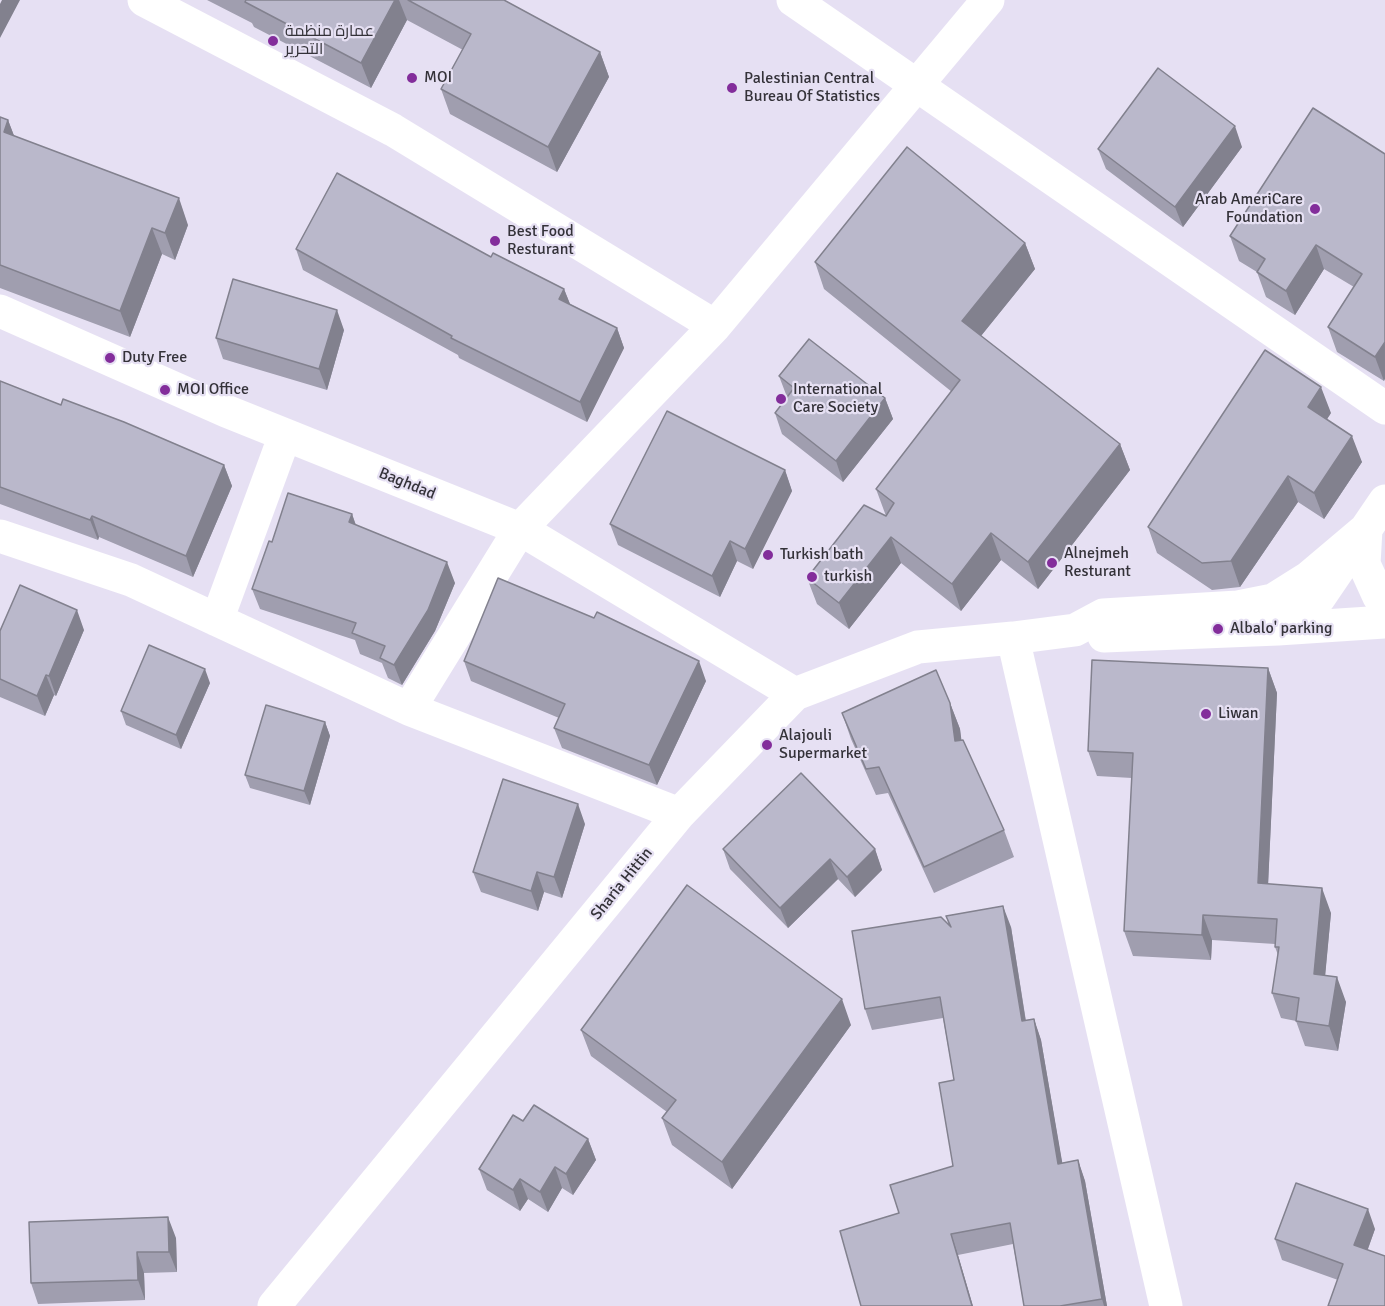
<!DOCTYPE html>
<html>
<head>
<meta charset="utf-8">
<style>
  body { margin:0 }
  canvas { display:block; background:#e6e0f3 }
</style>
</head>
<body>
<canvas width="1385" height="1306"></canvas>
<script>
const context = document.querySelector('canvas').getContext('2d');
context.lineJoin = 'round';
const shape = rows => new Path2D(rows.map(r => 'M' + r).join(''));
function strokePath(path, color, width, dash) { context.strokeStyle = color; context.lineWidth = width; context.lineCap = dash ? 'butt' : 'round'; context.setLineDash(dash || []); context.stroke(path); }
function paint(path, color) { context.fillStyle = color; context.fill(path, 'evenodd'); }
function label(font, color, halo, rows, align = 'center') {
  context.font = font + ' Signika,Cairo,sans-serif'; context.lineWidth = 4.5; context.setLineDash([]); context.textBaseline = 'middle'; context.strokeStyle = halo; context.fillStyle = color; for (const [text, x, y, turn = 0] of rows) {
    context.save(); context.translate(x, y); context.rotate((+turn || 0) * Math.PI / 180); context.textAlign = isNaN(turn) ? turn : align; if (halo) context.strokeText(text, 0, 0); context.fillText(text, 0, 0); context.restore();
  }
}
const minor = shape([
  [144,0,393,130,715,326],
  [793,0,1385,408],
  [0,311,226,411,520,529,795,694],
  [1366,529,1364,564,1379,597,1385,601],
  [0,536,131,580,409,709,679,814],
  [217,620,285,435],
  [1278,629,1385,622],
  [1104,636,1278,629,1319,598,1385,501],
  [1013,638,1166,1306],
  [409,709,520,529,715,326,988,0],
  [274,1306,679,814,795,694,918,647,1013,638,1075,630,1103,615,1238,607,1273,600,1308,578,1366,529]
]);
const wall = shape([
  [207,0,504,0,600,52,609,77,557,172,450,114,441,89,463,50,407,20,371,88,254,27,252,23],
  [0,117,8,120,14,136,188,225,175,260,162,254,130,337,0,288],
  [1242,147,1183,227,1106,169,1098,149],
  [1385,154,1384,381,1337,352,1328,327,1354,287,1324,269,1295,315,1266,297,1257,272,1239,261,1230,236],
  [1025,243,1035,269,981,336,1120,444,1130,470,1038,589,1001,560,961,611,901,563,849,629,817,604,807,578,886,516,876,489,952,392,824,289,815,262],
  [296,249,491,257,564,289,570,304,617,328,624,348,587,422,459,358,458,355,303,270],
  [344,330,327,390,223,359,216,338],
  [779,376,885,398,893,419,843,482,782,434,775,413,787,397],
  [0,381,61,405,224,465,232,486,193,577,99,537,98,540,0,504],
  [1331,413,1327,419,1362,462,1324,519,1298,502,1240,587,1212,590,1157,553,1148,527],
  [785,470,792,491,753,569,737,561,720,597,618,545,610,524],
  [352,514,356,525,455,583,435,631,402,685,388,678,382,663,360,654,355,640,260,609,252,589,272,542],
  [84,630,56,696,54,695,45,716,0,697,0,631],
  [464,661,706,681,657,785,562,748,554,728,559,718,471,681],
  [1268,668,1277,693,1268,884,1331,913,1325,975,1346,1002,1338,1051,1305,1046,1296,1021,1281,1018,1272,993,1278,955,1275,947,1275,944,1212,940,1211,960,1133,956,1124,931,1132,778,1097,776,1088,751],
  [210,683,181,749,126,725,121,711],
  [950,703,960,729,961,740,1004,830,1014,857,934,893,888,793,876,795,851,739,842,713],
  [325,722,330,736,310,805,250,788,245,775],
  [585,824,562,898,544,892,538,911,481,892,473,872],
  [723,849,875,849,882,870,855,897,838,879,788,928,730,869],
  [946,916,1011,927,1026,1021,1034,1019,1041,1040,1062,1163,1078,1160,1085,1181,1107,1306,1024,1306,1013,1244,958,1255,899,1213,953,1166,954,1080,943,1018,872,1030,865,1009,949,926],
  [851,1025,732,1189,672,1145,662,1118,667,1112,591,1056,581,1030],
  [588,1139,596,1160,573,1195,562,1188,548,1212,528,1199,520,1211,487,1190,479,1169],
  [1375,1229,1368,1249,1338,1280,1282,1260,1275,1239],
  [176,1238,177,1272,144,1273,145,1300,38,1304,31,1283]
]);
const shadedWall = shape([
  [2,0,20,0,0,38,0,4],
  [395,0,399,0,407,20,371,88,361,63],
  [600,52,609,77,557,172,548,147],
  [8,120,18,146,4,132],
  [1235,126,1242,147,1183,227,1175,207],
  [179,198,188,225,175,260,165,233],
  [152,228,162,254,130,337,120,311],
  [1025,243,1035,269,972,347,962,321],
  [1316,245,1324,269,1295,315,1286,291],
  [564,289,572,309,559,299],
  [337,310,344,330,327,390,319,369],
  [617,328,624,348,587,422,580,402],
  [1385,342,1385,379,1384,381,1375,357],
  [1321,387,1331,413,1318,433,1308,407],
  [885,398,893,419,843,482,836,461],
  [1352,436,1362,462,1324,519,1314,493],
  [1120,444,1130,470,1038,589,1028,562],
  [224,465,232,486,193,577,186,556],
  [785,470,792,491,753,569,745,549],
  [1288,476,1298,502,1240,587,1231,561],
  [352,514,359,535,349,522],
  [92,516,99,537,98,540,90,520],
  [991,533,1001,560,961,611,952,584],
  [891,537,901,563,849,629,839,603],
  [730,541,737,561,720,597,712,576],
  [447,562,455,583,435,631,402,685,394,665],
  [77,610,84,630,56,696,49,676],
  [699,661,706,681,657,785,649,765],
  [1268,668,1277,693,1267,908,1258,883],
  [205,669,210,683,181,749,176,735],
  [46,675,54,695,45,716,37,696],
  [950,703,960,729,965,767,955,741],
  [325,722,330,736,310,805,304,791],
  [578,804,585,824,562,898,554,877],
  [875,849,882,870,855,897,847,877],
  [830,859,838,879,788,928,780,908],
  [537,872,544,892,538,911,531,891],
  [1322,888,1331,913,1323,999,1314,974],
  [1003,906,1011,927,1029,1042,1022,1021],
  [1203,915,1212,940,1211,960,1202,935],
  [1337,977,1346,1002,1338,1051,1329,1026],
  [842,999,851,1025,732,1189,722,1162],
  [1034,1019,1041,1040,1066,1184,1058,1164],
  [588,1139,596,1160,573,1195,566,1174],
  [1078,1160,1085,1181,1107,1306,1104,1306,1102,1299],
  [555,1167,562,1188,548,1212,540,1192],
  [520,1179,528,1199,520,1211,513,1190],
  [1368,1209,1375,1229,1362,1265,1354,1245],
  [168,1217,176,1238,177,1272,169,1252],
  [951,1234,958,1255,973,1306,972,1306],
  [137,1252,144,1273,145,1300,138,1280]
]);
const building = shape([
  [246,0,395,0,361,63,245,2,246,0],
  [408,0,504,0,600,52,548,147,441,89,471,34,408,0],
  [1158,68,1235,126,1175,207,1098,149,1158,68],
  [1313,108,1385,154,1385,342,1375,357,1328,327,1362,274,1316,245,1286,291,1257,272,1265,259,1230,236,1313,108],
  [0,117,8,120,4,132,179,198,165,233,152,228,120,311,0,265,0,117],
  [907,147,1025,243,962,321,1120,444,1028,562,991,533,952,584,891,537,839,603,807,578,864,505,886,516,894,503,876,489,960,380,815,262,907,147],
  [337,173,491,257,493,253,564,289,559,299,617,328,580,402,451,338,452,336,296,249,337,173],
  [233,279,337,310,319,369,216,338,233,279],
  [809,339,885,398,836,461,775,413,794,388,779,376,809,339],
  [1265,350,1321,387,1308,407,1352,436,1314,493,1288,476,1231,561,1202,563,1148,527,1265,350],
  [0,381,61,405,63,399,124,422,224,465,186,556,92,516,90,520,0,487,0,381],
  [667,411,785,470,745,549,730,541,712,576,610,524,667,411],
  [288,493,352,514,349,522,447,562,428,610,394,665,380,658,385,646,352,633,356,623,252,589,269,541,272,542,288,493],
  [498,578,594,618,597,612,699,661,649,765,554,728,565,704,464,661,498,578],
  [20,585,77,610,49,676,46,675,37,696,0,679,0,631,20,585],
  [149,645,205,669,176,735,121,711,149,645],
  [1092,660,1268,668,1258,883,1322,888,1314,974,1337,977,1329,1026,1296,1021,1299,998,1272,993,1279,947,1275,947,1277,919,1203,915,1202,935,1124,931,1133,753,1088,751,1092,660],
  [936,670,950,703,955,741,963,740,1004,830,924,867,879,767,866,769,842,713,936,670],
  [266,705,325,722,304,791,245,775,266,705],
  [801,773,875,849,847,877,830,859,780,908,723,849,801,773],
  [503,779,578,804,554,877,537,872,531,891,473,872,503,779],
  [687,885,842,999,722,1162,662,1118,676,1100,581,1030,687,885],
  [1003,906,1022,1021,1034,1019,1058,1164,1078,1160,1102,1299,1060,1306,1024,1306,1010,1223,951,1234,972,1306,861,1306,840,1231,899,1213,890,1185,953,1166,939,1083,954,1080,940,997,865,1009,852,931,941,917,951,927,946,916,1003,906],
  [534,1105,588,1139,566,1174,555,1167,540,1192,520,1179,513,1190,479,1169,513,1115,523,1121,534,1105],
  [1296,1183,1368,1209,1354,1245,1385,1256,1385,1306,1328,1306,1343,1264,1275,1239,1296,1183],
  [168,1217,169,1252,137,1252,138,1280,31,1283,29,1222,168,1217]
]);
const markers = [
  [273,41,6,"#832d9b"],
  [412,78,6,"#832d9b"],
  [732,88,6,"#832d9b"],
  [1315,209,6,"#832d9b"],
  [495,241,6,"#832d9b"],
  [110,358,6,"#832d9b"],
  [165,390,6,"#832d9b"],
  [781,399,6,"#832d9b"],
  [768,555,6,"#832d9b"],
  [1052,563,6,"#832d9b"],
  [812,577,6,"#832d9b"],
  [1218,629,6,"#832d9b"],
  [1206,714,6,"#832d9b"],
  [767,745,6,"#832d9b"]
];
const poiNames = [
  ["عمارة منظمة",285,32],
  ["التحرير",285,50],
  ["MOI",424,78],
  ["Palestinian Central",744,79],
  ["Bureau Of Statistics",744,97],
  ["Arab AmeriCare",1303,200,"right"],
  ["Foundation",1303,218,"right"],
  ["Best Food",507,232],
  ["Resturant",507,250],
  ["Duty Free",122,358],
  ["MOI Office",177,390],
  ["International",793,390],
  ["Care Society",793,408],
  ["Alnejmeh",1064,554],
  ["Resturant",1064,572],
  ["Turkish bath",780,555],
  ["turkish",824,577],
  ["Albalo' parking",1230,629],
  ["Liwan",1218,714],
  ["Alajouli",779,736],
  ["Supermarket",779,754]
];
const streetNames = [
  ["Baghdad",407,484,22],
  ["Sharia Hittin",622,884,-51]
];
strokePath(minor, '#fff', 33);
paint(wall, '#a09eaf');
paint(shadedWall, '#82818e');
paint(building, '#bab8cb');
strokePath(building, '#82818e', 1.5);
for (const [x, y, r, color] of markers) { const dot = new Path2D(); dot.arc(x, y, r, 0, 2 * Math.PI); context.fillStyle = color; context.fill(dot); strokePath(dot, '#e6e0f3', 2); }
label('16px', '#343239', '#e6e0f3', poiNames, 'left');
label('16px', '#343239', '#e6e0f3', streetNames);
</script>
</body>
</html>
